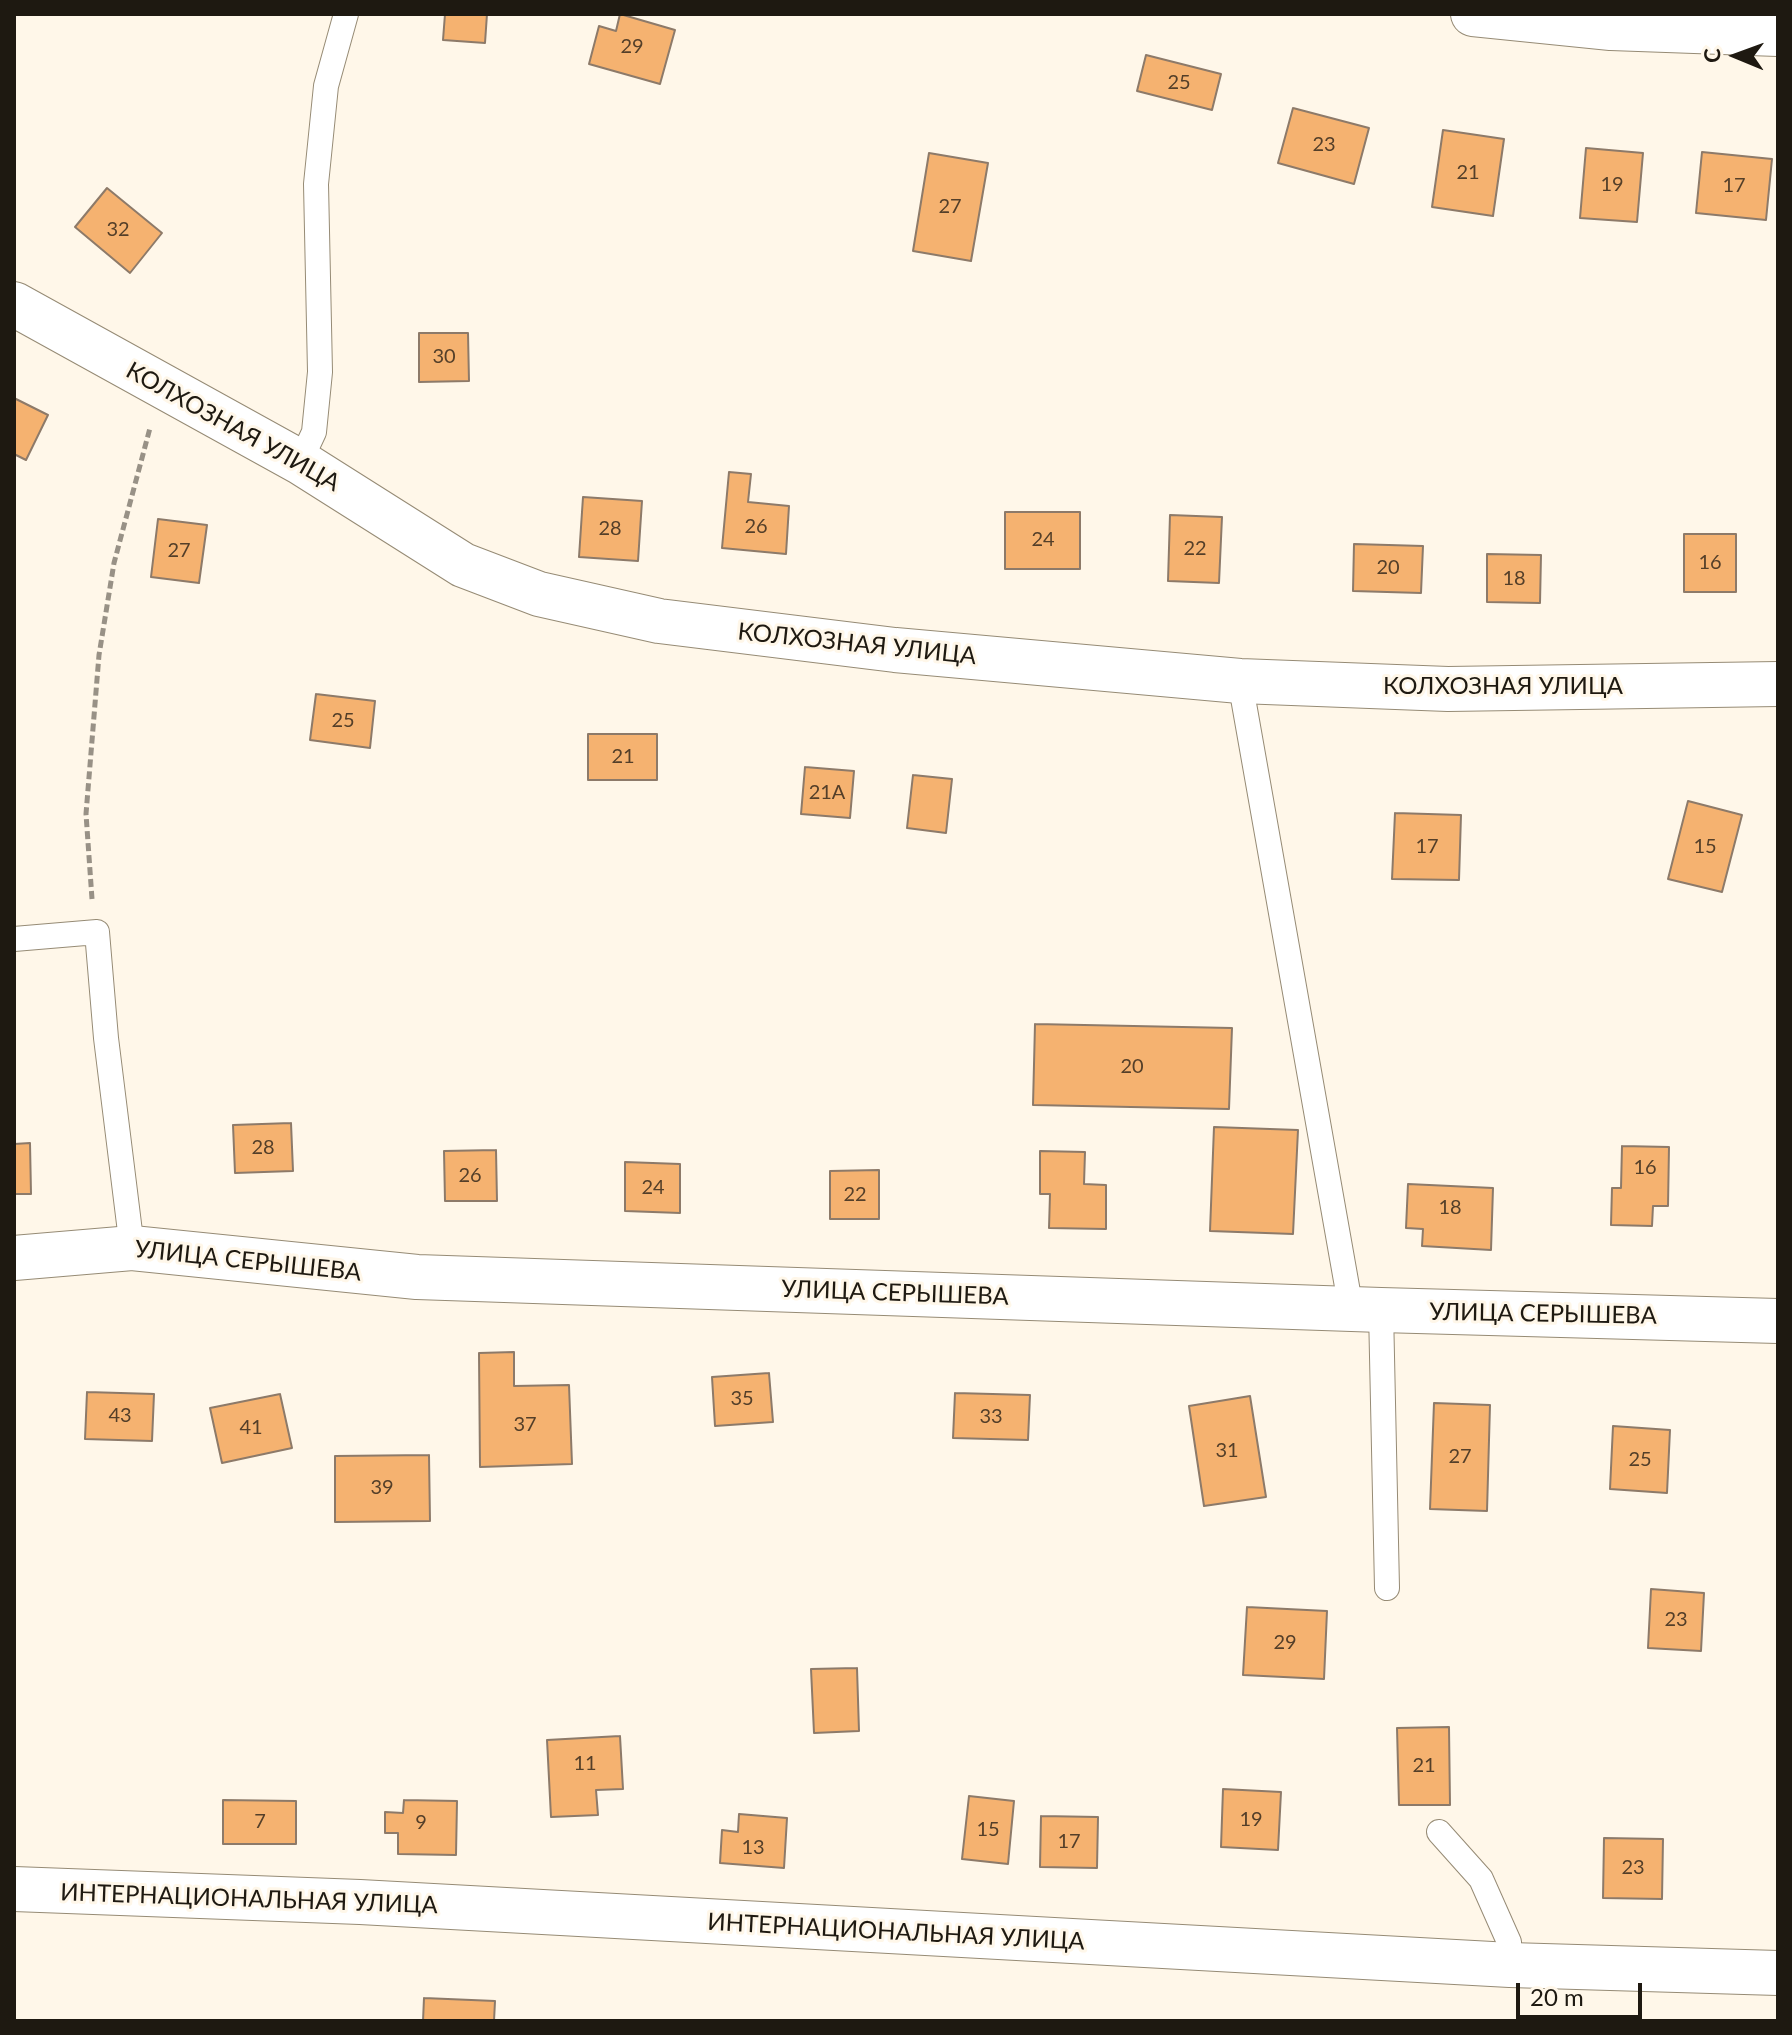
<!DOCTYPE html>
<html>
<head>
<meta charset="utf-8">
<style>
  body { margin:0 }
  #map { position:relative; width:1792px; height:2035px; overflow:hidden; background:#fff7e9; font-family:Lato,sans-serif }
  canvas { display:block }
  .frame { position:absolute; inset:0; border:16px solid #1e1911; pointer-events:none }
  .north { position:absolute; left:1696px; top:16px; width:80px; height:80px; -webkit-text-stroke:6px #fff7e9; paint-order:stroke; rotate:271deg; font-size:22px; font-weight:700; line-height:32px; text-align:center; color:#1e1911 }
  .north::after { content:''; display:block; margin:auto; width:28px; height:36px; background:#1e1911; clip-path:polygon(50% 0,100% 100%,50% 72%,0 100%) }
  .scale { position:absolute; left:1516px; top:1983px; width:126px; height:36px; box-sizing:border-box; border:4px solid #1e1911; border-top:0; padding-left:10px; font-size:24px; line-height:28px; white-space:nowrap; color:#1e1911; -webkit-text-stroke:6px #fff7e9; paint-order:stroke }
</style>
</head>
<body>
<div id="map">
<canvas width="1792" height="2035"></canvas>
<div class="frame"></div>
<div class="north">С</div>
<div class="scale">20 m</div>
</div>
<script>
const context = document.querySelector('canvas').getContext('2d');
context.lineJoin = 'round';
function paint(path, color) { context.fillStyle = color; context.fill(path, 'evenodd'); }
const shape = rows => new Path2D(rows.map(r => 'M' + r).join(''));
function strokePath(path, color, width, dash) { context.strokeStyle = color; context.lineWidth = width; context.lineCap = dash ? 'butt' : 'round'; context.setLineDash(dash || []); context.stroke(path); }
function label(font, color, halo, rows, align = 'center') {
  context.font = font + ' Lato,sans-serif'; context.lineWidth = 6; context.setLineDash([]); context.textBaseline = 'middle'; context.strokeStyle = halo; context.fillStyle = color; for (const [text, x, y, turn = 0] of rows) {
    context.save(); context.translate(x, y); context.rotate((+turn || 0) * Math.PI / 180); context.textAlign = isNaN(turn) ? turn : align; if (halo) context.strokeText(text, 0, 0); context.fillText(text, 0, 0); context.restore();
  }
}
const building = shape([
  [445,14,487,14,485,43,443,40,445,14],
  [620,14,675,30,660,84,589,64,599,26,616,31,620,14],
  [1146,55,1221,74,1212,110,1137,91,1146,55],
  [1293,108,1369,128,1354,184,1278,163,1293,108],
  [1443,130,1504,139,1493,216,1432,207,1443,130],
  [1586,148,1643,153,1637,222,1580,218,1586,148],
  [1702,152,1772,159,1766,220,1696,213,1702,152],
  [929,153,988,163,971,261,913,251,929,153],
  [107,188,162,233,130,273,75,227,107,188],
  [419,333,468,333,469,381,419,382,419,333],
  [14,398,48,415,26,460,14,454,14,398],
  [729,472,751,474,748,502,789,506,786,554,722,548,729,472],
  [583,497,642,501,638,561,579,557,583,497],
  [1005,512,1080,512,1080,569,1005,569,1005,512],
  [1170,515,1222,517,1219,583,1168,581,1170,515],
  [158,519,207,525,199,583,151,577,158,519],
  [1684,534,1736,534,1736,592,1684,592,1684,534],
  [1354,544,1423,546,1421,593,1353,591,1354,544],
  [1487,554,1541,555,1540,603,1487,602,1487,554],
  [316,694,375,701,370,748,310,740,316,694],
  [588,734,657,734,657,780,588,780,588,734],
  [805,767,854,771,850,818,801,814,805,767],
  [913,775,952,779,946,833,907,828,913,775],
  [1688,801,1742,815,1722,892,1668,879,1688,801],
  [1395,813,1461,815,1459,880,1392,879,1395,813],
  [1035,1024,1232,1028,1229,1109,1033,1105,1035,1024],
  [291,1123,293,1171,235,1173,233,1125,291,1123],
  [1214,1127,1298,1130,1293,1234,1210,1231,1214,1127],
  [30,1143,31,1194,14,1194,14,1144,30,1143],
  [1622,1146,1669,1147,1668,1206,1653,1206,1652,1226,1611,1225,1612,1188,1621,1188,1622,1146],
  [496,1150,497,1201,445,1201,444,1151,496,1150],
  [1040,1151,1085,1152,1084,1184,1106,1185,1106,1229,1049,1228,1050,1194,1040,1194,1040,1151],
  [625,1162,680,1164,680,1213,625,1211,625,1162],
  [879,1170,879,1219,830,1219,830,1171,879,1170],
  [1408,1184,1493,1188,1491,1250,1422,1246,1423,1229,1406,1228,1408,1184],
  [514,1352,514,1386,569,1385,572,1464,480,1467,479,1353,514,1352],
  [769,1373,773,1422,715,1426,712,1377,769,1373],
  [87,1392,154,1394,152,1441,85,1439,87,1392],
  [955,1393,1030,1395,1028,1440,953,1438,955,1393],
  [280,1394,292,1448,222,1463,210,1408,280,1394],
  [1250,1396,1266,1497,1204,1506,1189,1406,1250,1396],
  [1434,1403,1490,1405,1487,1511,1430,1509,1434,1403],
  [1613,1426,1670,1430,1667,1493,1610,1489,1613,1426],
  [429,1455,430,1521,335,1522,335,1456,429,1455],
  [1651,1589,1704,1593,1701,1651,1648,1648,1651,1589],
  [1247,1607,1327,1611,1324,1679,1243,1675,1247,1607],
  [857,1668,859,1731,814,1733,811,1669,857,1668],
  [1449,1727,1450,1805,1399,1805,1397,1728,1449,1727],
  [620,1736,623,1789,596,1790,598,1815,551,1817,547,1740,620,1736],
  [1223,1789,1281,1792,1278,1850,1221,1847,1223,1789],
  [969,1796,1014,1801,1008,1864,962,1859,969,1796],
  [223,1800,296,1801,296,1844,223,1844,223,1800],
  [404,1800,457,1801,456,1855,398,1854,398,1833,385,1833,385,1812,403,1813,404,1800],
  [739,1814,787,1818,784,1868,720,1863,722,1830,738,1832,739,1814],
  [1041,1816,1098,1817,1097,1868,1040,1867,1041,1816],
  [1604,1838,1663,1839,1662,1899,1603,1898,1604,1838],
  [424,1998,495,2001,494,2021,423,2021,424,1998]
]);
const path = shape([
  [92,899,86,814,99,655,114,563,150,428]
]);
const lane = shape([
  [300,462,314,432,320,372,316,184,326,86,346,14],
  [1240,681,1351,1309],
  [14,939,97,932,106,1038,132,1248],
  [1381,1310,1387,1588],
  [1439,1832,1481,1879,1509,1942,1510,1965]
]);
const street = shape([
  [1473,14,1611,28,1778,34],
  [14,304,300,462,463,565,539,594,659,621,895,650,1240,681,1448,689,1778,684],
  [14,1258,132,1248,417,1277,1381,1310,1778,1321],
  [14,1889,360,1902,1510,1965,1778,1973]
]);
const numberNames = [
  ["29",632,47],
  ["25",1179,83],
  ["23",1324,145],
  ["21",1468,173],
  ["19",1612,185],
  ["17",1734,186],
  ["27",950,207],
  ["32",118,230],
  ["30",444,357],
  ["26",756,527],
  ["28",610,529],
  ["24",1043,540],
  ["22",1195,549],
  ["27",179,551],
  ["16",1710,563],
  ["20",1388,568],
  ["18",1514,579],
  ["25",343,721],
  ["21",623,757],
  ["21А",827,793],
  ["17",1427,847],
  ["15",1705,847],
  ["20",1132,1067],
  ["28",263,1148],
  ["16",1645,1168],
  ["26",470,1176],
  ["24",653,1188],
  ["22",855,1195],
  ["18",1450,1208],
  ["35",742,1399],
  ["43",120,1416],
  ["33",991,1417],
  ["37",525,1425],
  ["41",251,1428],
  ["31",1227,1451],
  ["27",1460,1457],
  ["25",1640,1460],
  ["39",382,1488],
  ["23",1676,1620],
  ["29",1285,1643],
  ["11",585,1764],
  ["21",1424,1766],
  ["19",1251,1820],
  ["7",260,1822],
  ["9",421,1823],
  ["15",988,1830],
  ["17",1069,1842],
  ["13",753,1848],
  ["23",1633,1868]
];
const streetNames = [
  ["КОЛХОЗНАЯ УЛИЦА",233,427,29],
  ["КОЛХОЗНАЯ УЛИЦА",857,644,6],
  ["КОЛХОЗНАЯ УЛИЦА",1503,686],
  ["УЛИЦА СЕРЫШЕВА",248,1261,6],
  ["УЛИЦА СЕРЫШЕВА",895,1293,2],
  ["УЛИЦА СЕРЫШЕВА",1543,1314,1],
  ["ИНТЕРНАЦИОНАЛЬНАЯ УЛИЦА",249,1899,2],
  ["ИНТЕРНАЦИОНАЛЬНАЯ УЛИЦА",896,1932,3]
];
paint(building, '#f5b270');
strokePath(building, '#8d7a69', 2);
strokePath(lane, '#968b75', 26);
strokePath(street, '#968b75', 46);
strokePath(path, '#989186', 5, [8, 4]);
strokePath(lane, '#fff', 24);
strokePath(street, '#fff', 44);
label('20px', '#543f29', null, numberNames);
label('24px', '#1e1911', '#fff7e9', streetNames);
</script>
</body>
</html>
